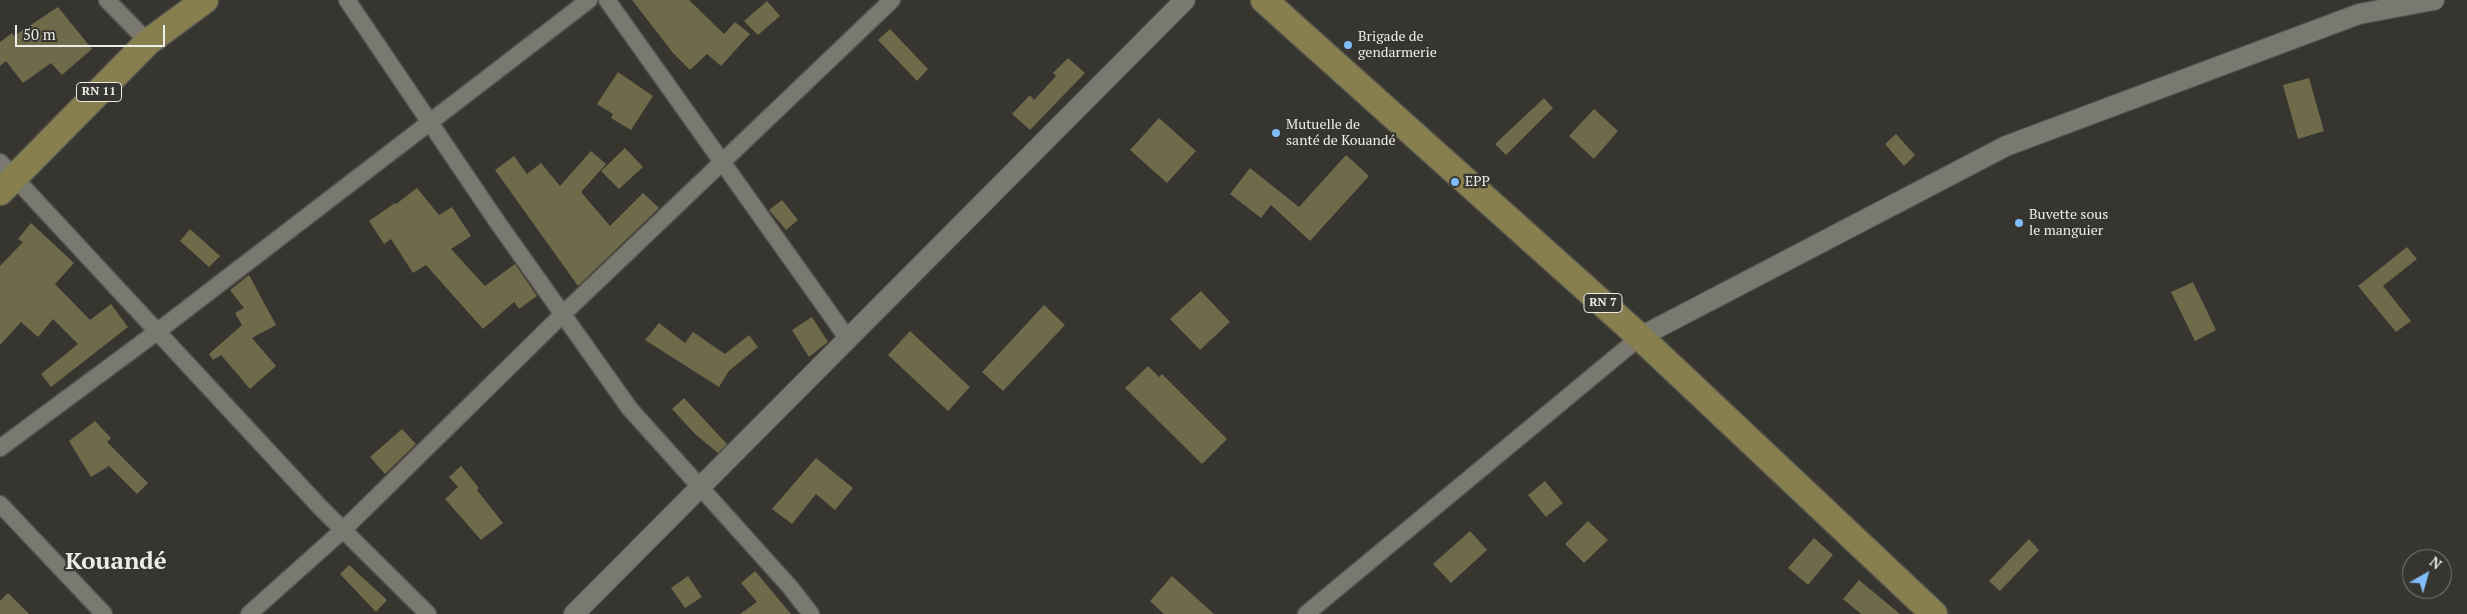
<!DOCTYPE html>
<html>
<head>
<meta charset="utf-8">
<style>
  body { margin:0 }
  #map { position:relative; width:2467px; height:614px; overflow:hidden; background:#36352f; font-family:"PT Serif",serif }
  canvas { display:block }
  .north { position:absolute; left:2402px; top:549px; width:50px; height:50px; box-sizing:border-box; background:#36352f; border:1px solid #7f7f79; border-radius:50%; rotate:38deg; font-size:14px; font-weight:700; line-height:20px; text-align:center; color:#edede8 }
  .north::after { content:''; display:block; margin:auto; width:18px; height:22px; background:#81bcfa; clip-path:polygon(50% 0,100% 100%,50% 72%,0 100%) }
  .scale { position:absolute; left:15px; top:25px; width:150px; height:22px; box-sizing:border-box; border:2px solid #edede8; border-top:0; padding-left:6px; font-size:15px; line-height:18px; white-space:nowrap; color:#edede8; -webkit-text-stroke:4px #36352f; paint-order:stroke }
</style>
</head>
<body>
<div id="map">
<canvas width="2467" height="614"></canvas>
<div class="north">N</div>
<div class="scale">50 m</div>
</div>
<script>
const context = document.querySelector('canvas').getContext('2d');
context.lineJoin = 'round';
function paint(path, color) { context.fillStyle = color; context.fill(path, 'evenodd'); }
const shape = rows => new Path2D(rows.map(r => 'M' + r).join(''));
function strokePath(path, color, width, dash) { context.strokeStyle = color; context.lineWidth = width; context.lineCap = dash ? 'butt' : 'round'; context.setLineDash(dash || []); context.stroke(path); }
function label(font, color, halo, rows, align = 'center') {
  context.font = font + ' "PT Serif",serif'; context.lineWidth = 4.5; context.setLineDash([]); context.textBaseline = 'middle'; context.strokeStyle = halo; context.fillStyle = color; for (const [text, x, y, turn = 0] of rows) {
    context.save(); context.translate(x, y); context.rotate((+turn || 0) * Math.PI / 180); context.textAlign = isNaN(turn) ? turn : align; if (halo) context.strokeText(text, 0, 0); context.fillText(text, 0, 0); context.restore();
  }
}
const building = shape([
  [632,0,689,0,724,34,735,22,750,34,721,66,707,54,690,70,673,53],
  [767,1,780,16,758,35,744,21],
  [58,7,92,49,62,75,51,63,23,83,6,61,0,66,0,42,12,33,14,36],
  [890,29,928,69,917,81,878,40],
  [1068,58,1085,73,1030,130,1012,114,1030,95,1034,100,1056,76,1053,73],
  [618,72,653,96,631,130,611,118,613,114,597,104],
  [2309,78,2324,131,2298,139,2283,85],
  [1544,98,1553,108,1506,155,1495,144],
  [1594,109,1618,131,1594,159,1569,136],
  [1159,118,1196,151,1167,183,1130,150],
  [1896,134,1915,155,1904,166,1885,144],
  [625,148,643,167,619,189,601,171],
  [591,151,606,164,581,192,610,226,643,193,659,208,578,286,495,170,514,156,527,174,541,163,560,186],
  [1346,155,1369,176,1310,241,1271,205,1261,218,1230,194,1250,168,1299,207],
  [417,188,439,215,452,207,471,236,451,249,485,286,515,264,537,296,519,309,514,302,483,329,426,265,413,273,391,239,384,244,369,221,395,203,396,204],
  [782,200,798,220,786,230,769,210],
  [31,223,74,263,55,284,90,320,111,304,128,327,51,387,41,374,78,344,53,319,38,337,21,322,0,345,0,266,23,242,18,239],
  [190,229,220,256,209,267,180,241],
  [2407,247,2417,259,2383,286,2411,321,2396,332,2358,286],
  [249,275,276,325,252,338,276,366,250,389,221,355,213,360,209,354,242,325,235,313,244,308,230,290],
  [2193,282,2216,330,2195,341,2171,292],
  [1201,291,1230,322,1200,350,1170,319],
  [1044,305,1065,325,1003,391,982,372],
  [812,317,828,342,809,357,792,330],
  [659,323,685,343,693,332,725,354,749,335,758,347,729,371,719,387,645,340],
  [910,331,970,387,948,411,888,355],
  [1148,366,1159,377,1162,374,1227,439,1202,464,1125,388],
  [684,398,727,444,718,453,695,434,672,409],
  [95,421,111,438,107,442,148,483,137,494,109,466,91,477,69,441],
  [402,429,416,444,385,474,370,457],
  [816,458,853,488,835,510,816,494,792,524,772,509],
  [461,466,479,488,477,490,503,523,481,540,445,499,458,487,449,477],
  [1545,481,1563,503,1546,517,1528,495],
  [1588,521,1608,540,1584,563,1565,544],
  [1470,531,1487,550,1451,583,1433,564],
  [1814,538,1833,555,1808,585,1788,568],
  [2029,539,2039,550,2000,591,1989,581],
  [349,565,387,600,376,612,340,574],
  [755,571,791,614,740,614,757,602,741,583],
  [688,576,702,597,685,608,671,588],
  [1172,576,1214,614,1164,614,1150,601],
  [1859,580,1900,614,1861,614,1843,599],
  [8,593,29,614,0,614,0,601]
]);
const minor = shape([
  [107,0,148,42],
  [347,0,498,223,630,409,790,587,811,614],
  [607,0,848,339],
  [0,162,320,507,428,614],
  [0,448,158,331,589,0],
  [0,504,104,614],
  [249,614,343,530,563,314,892,0],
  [1306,614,1640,337]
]);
const tertiary = shape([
  [1640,337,2006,146,2359,14,2434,0],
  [574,614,1185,0]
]);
const primary = shape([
  [1264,0,1640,337,1934,614],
  [0,192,148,42,205,0]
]);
const markers = [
  [1348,45,5,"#81bcfa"],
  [1276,133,5,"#81bcfa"],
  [1455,182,5,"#81bcfa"],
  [2019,223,5,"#81bcfa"]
];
const shields = [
  [99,92,45],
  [1603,303,38]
];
const shieldNames = [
  ["RN 11",99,92],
  ["RN 7",1603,303]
];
const poiNames = [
  ["Brigade de",1358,37],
  ["gendarmerie",1358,53],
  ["Mutuelle de",1286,125],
  ["santé de Kouandé",1286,141],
  ["EPP",1465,182],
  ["Buvette sous",2029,215],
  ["le manguier",2029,231]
];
const townNames = [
  ["Kouandé",116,562]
];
paint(building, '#6f6a4a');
strokePath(minor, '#54534d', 19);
strokePath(tertiary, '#54534d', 22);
strokePath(primary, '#54534d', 29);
strokePath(minor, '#7a7971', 16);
strokePath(tertiary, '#7a7971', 20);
strokePath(primary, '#877f4e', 26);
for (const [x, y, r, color] of markers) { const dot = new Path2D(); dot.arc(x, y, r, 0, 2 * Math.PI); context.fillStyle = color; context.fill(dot); strokePath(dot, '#36352f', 2); }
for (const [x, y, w] of shields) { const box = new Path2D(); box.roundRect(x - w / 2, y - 9.5, w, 19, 4); context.fillStyle = '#36352f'; context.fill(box); strokePath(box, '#edede8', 1); }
label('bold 12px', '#edede8', null, shieldNames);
label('14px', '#edede8', '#36352f', poiNames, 'left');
label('bold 24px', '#edede8', '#36352f', townNames);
</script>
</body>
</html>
